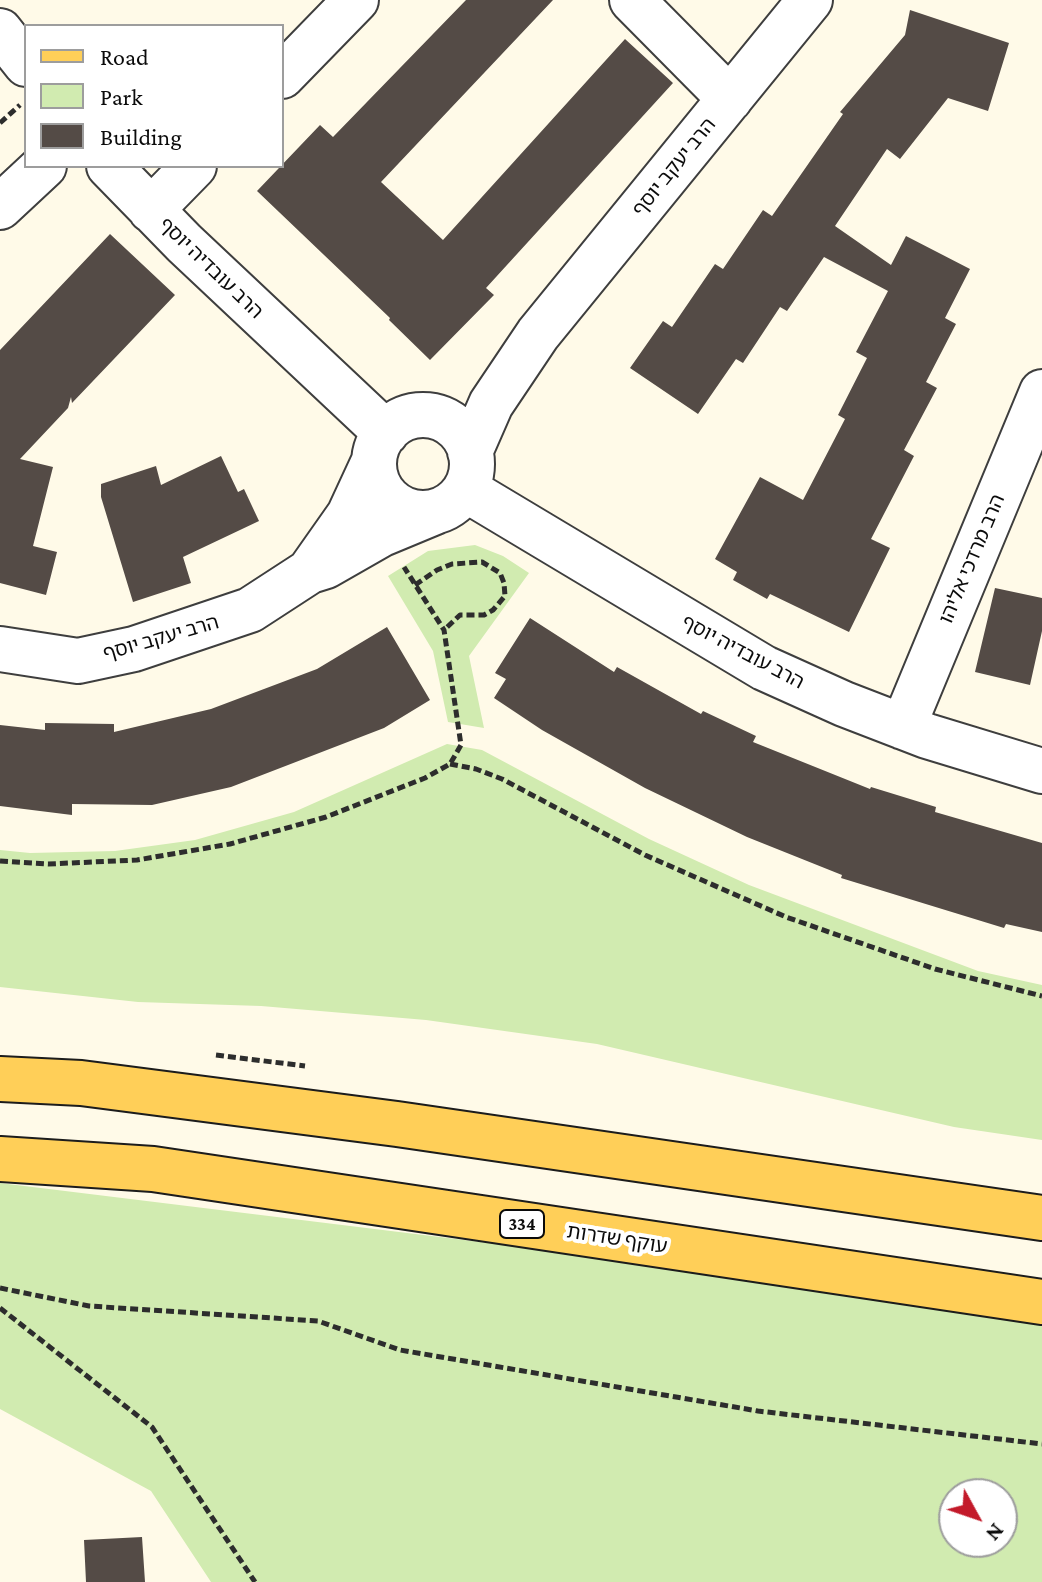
<!DOCTYPE html>
<html>
<head>
<meta charset="utf-8">
<style>
  body { margin:0 }
  #map { position:relative; width:1042px; height:1582px; overflow:hidden; background:#fffae8; font-family:"Crimson Pro",serif }
  canvas { display:block }
  .legend { position:absolute; left:24px; top:24px; width:260px; height:144px; box-sizing:border-box; background:#fff; border:2px solid #9d9d9d; margin:0; padding:10px 14px; list-style:none; font-size:24px; color:#0b0b0b }
  .legend li { display:flex; align-items:center; gap:16px; height:40px }
  .legend b { width:40px; border:2px solid #9d9d9d }
  .north { position:absolute; left:938px; top:1478px; width:80px; height:80px; box-sizing:border-box; background:#fff; border:2px solid #9d9d9d; border-radius:50%; rotate:130deg; font-size:22px; font-weight:700; line-height:32px; text-align:center; color:#0b0b0b }
  .north::after { content:''; display:block; margin:auto; width:28px; height:36px; background:#c31a2a; clip-path:polygon(50% 0,100% 100%,50% 72%,0 100%) }
</style>
</head>
<body>
<div id="map">
<canvas width="1042" height="1582"></canvas>
<ul class="legend">
<li><b style="height:10px;background:#ffcf58"></b>Road</li>
<li><b style="height:22px;background:#d1ebb0"></b>Park</li>
<li><b style="height:22px;background:#544b46"></b>Building</li>
</ul>
<div class="north">N</div>
</div>
<script>
const context = document.querySelector('canvas').getContext('2d');
context.lineJoin = 'round';
function paint(path, color) { context.fillStyle = color; context.fill(path, 'evenodd'); }
const shape = rows => new Path2D(rows.map(r => 'M' + r).join(''));
function strokePath(path, color, width, dash) { context.strokeStyle = color; context.lineWidth = width; context.lineCap = dash ? 'butt' : 'round'; context.setLineDash(dash || []); context.stroke(path); }
function label(font, color, halo, rows, align = 'center') {
  context.font = font + ' "Crimson Pro","Noto Sans Hebrew",serif'; context.lineWidth = 8; context.setLineDash([]); context.textBaseline = 'middle'; context.strokeStyle = halo; context.fillStyle = color; for (const [text, x, y, turn = 0] of rows) {
    context.save(); context.translate(x, y); context.rotate((+turn || 0) * Math.PI / 180); context.textAlign = isNaN(turn) ? turn : align; if (halo) context.strokeText(text, 0, 0); context.fillText(text, 0, 0); context.restore();
  }
}
const green = shape([
  [475,545,503,556,529,573,469,656,484,728,448,722,433,651,388,576,428,551],
  [447,744,482,750,649,839,749,885,978,971,1042,985,1042,1140,954,1127,597,1044,426,1020,261,1006,138,1002,0,987,0,850,30,853,115,851,195,840,294,812],
  [0,1183,790,1280,1042,1320,1042,1582,211,1582,151,1491,0,1409],
  [954,1494,1002,1494,1002,1542,954,1542]
]);
const building = shape([
  [466,0,553,0,381,182,443,240,625,39,673,83,486,288,494,295,430,360,389,320,390,318,257,191,320,125,333,137],
  [910,10,1009,43,988,111,948,98,900,159,887,149,835,226,891,265,906,236,970,269,945,318,956,324,926,382,937,388,904,450,914,456,871,539,890,548,849,632,770,594,767,599,733,580,737,572,715,559,760,477,803,500,845,419,838,415,867,358,856,352,888,291,824,257,787,311,780,307,743,363,736,359,698,414,630,368,663,321,672,327,715,264,723,269,763,210,772,216,843,114,840,112,905,35],
  [110,234,175,295,72,403,71,397,68,408,20,459,53,467,33,546,57,552,46,595,0,583,0,350],
  [221,456,238,492,244,489,259,521,183,557,191,583,133,602,101,497,101,484,156,466,161,485],
  [995,588,1042,598,1042,631,1030,685,975,672],
  [530,618,614,672,617,667,701,714,703,711,756,736,753,742,870,789,871,787,936,807,935,812,1042,843,1042,932,1006,924,1004,928,841,878,842,875,747,837,645,788,542,730,494,698,506,679,495,673],
  [387,627,430,700,384,728,231,787,152,805,72,804,72,815,0,806,0,725,45,730,45,723,114,724,114,732,211,709,317,669],
  [142,1537,145,1582,86,1582,84,1540]
]);
const path = shape([
  [0,123,20,105],
  [415,585,437,570,452,564,482,562,500,573,504,583,505,596,493,610,484,615,460,615,444,630],
  [450,764,476,769,502,779,645,855,786,917,935,969,1042,996],
  [0,861,48,864,137,860,230,844,326,817,425,778,450,764,461,745,444,630,404,567],
  [216,1055,305,1066],
  [0,1288,89,1306,318,1321,400,1350,758,1411,1042,1444],
  [0,1308,152,1427,255,1582]
]);
const minor = shape([
  [632,0,730,99],
  [0,31,26,64],
  [282,76,356,0],
  [109,166,184,243,386,433],
  [0,207,44,166],
  [151,210,194,166],
  '374 464a49 49 0 1 1 98 0a49 49 0 1 1-98 0Z',
  [470,452,491,404,538,334,810,0],
  [465,489,764,668,844,704,927,736,1042,771],
  [311,569,349,515,374,461],
  [0,649,78,661,134,649,250,610,310,571,326,566,382,534,435,512],
  [903,727,1042,392]
]);
const major = shape([
  [0,1079,81,1083,397,1124,1042,1218],
  [0,1159,153,1169,1042,1302]
]);
const shields = [
  [522,1224,44]
];
const shieldNames = [
  ["334",522,1224]
];
const streetNames = [
  ["הרב יעקב יוסף",674,167,-51],
  ["הרב עובדיה יוסף",211,268,44],
  ["הרב מרדכי אליהו",972,559,-67],
  ["הרב יעקב יוסף",161,638,-16],
  ["הרב עובדיה יוסף",743,652,28],
  ["עוקף שדרות",617,1239,9]
];
paint(green, '#d1ebb0');
paint(building, '#544b46');
strokePath(minor, '#3e3e3e', 48);
strokePath(major, '#1c1c1c', 48);
strokePath(path, '#2d2d2d', 5, [8, 4]);
strokePath(minor, '#fff', 44);
strokePath(major, '#ffcf58', 44);
for (const [x, y, w] of shields) { const box = new Path2D(); box.roundRect(x - w / 2, y - 14, w, 28, 6); context.fillStyle = '#fff'; context.fill(box); strokePath(box, '#0b0b0b', 2); }
label('bold 18px', '#0b0b0b', null, shieldNames);
label('20px', '#0b0b0b', '#fff', streetNames);
</script>
</body>
</html>
